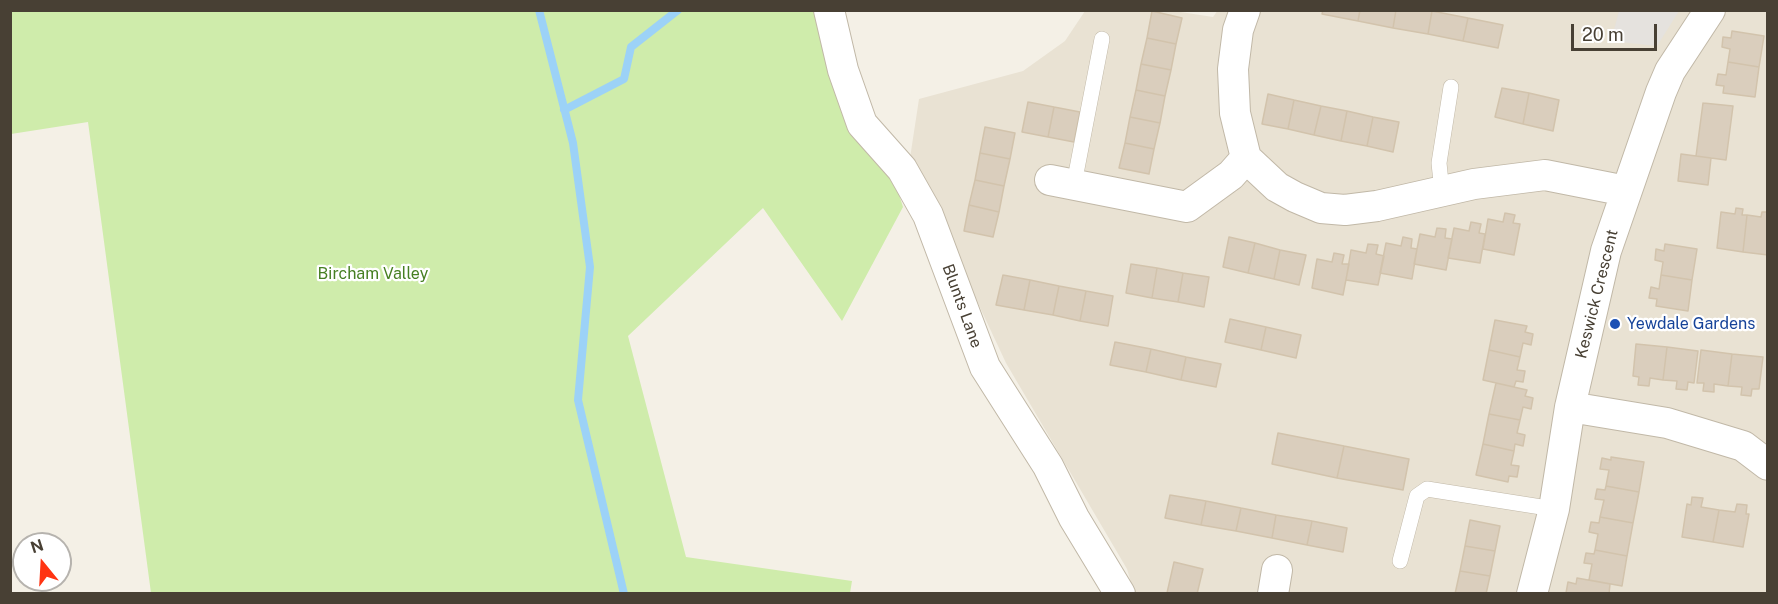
<!DOCTYPE html>
<html>
<head>
<meta charset="utf-8">
<style>
  body { margin:0 }
  #map { position:relative; width:1778px; height:604px; overflow:hidden; background:#f4f0e6; font-family:"Public Sans",sans-serif }
  canvas { display:block }
  .frame { position:absolute; inset:0; border:12px solid #484034; pointer-events:none }
  .north { position:absolute; left:12px; top:532px; width:60px; height:60px; box-sizing:border-box; background:#fff; border:2px solid #b6b3ae; border-radius:50%; rotate:342deg; font-size:16px; font-weight:700; line-height:24px; text-align:center; color:#484034 }
  .north::after { content:''; display:block; margin:auto; width:21px; height:27px; background:#ff3412; clip-path:polygon(50% 0,100% 100%,50% 72%,0 100%) }
  .scale { position:absolute; left:1571px; top:24px; width:86px; height:27px; box-sizing:border-box; border:3px solid #484034; border-top:0; padding-left:8px; font-size:18px; line-height:21px; white-space:nowrap; color:#484034; -webkit-text-stroke:4px #fff; paint-order:stroke }
</style>
</head>
<body>
<div id="map">
<canvas width="1778" height="604"></canvas>
<div class="frame"></div>
<div class="north">N</div>
<div class="scale">20 m</div>
</div>
<script>
const context = document.querySelector('canvas').getContext('2d');
context.lineJoin = 'round';
function paint(path, color) { context.fillStyle = color; context.fill(path, 'evenodd'); }
const shape = rows => new Path2D(rows.map(r => 'M' + r).join(''));
function strokePath(path, color, width, dash) { context.strokeStyle = color; context.lineWidth = width; context.lineCap = dash ? 'butt' : 'round'; context.setLineDash(dash || []); context.stroke(path); }
function label(font, color, halo, rows, align = 'center') {
  context.font = font + ' "Public Sans",sans-serif'; context.lineWidth = 4.5; context.setLineDash([]); context.textBaseline = 'middle'; context.strokeStyle = halo; context.fillStyle = color; for (const [text, x, y, turn = 0] of rows) {
    context.save(); context.translate(x, y); context.rotate((+turn || 0) * Math.PI / 180); context.textAlign = isNaN(turn) ? turn : align; if (halo) context.strokeText(text, 0, 0); context.fillText(text, 0, 0); context.restore();
  }
}
const residential = shape([
  [1218,10,1767,11,1767,593,1134,593,1127,569,1006,363,910,158,919,99,1023,71,1065,41,1085,11,1174,11,1213,17]
]);
const green = shape([
  [11,11,840,11,903,207,842,321,763,208,628,336,686,557,852,581,850,593,151,593,88,122,11,134]
]);
const parking = shape([
  [1619,11,1619,10,1679,11,1657,46,1611,41]
]);
const stream = shape([
  [539,10,573,143,590,267,578,400,624,594],
  [564,110,624,79,631,47,678,10]
]);
const building = shape([
  [1323,10,1360,10,1358,21,1322,14,1323,10],
  [1360,10,1396,10,1393,28,1358,21,1360,10],
  [1396,10,1432,11,1428,34,1393,28,1396,10],
  [1152,11,1182,18,1176,44,1147,38,1152,11],
  [1432,11,1468,18,1463,41,1428,34,1432,11],
  [1468,18,1503,25,1498,48,1463,41,1468,18],
  [1732,31,1764,36,1759,67,1728,62,1730,49,1722,47,1723,37,1731,38,1732,31],
  [1147,38,1176,44,1171,70,1141,64,1147,38],
  [1728,62,1759,67,1755,97,1723,93,1724,86,1716,85,1718,74,1726,75,1728,62],
  [1141,64,1171,70,1165,96,1136,90,1141,64],
  [1502,88,1529,93,1523,124,1495,117,1502,88],
  [1136,90,1165,96,1160,123,1130,117,1136,90],
  [1529,93,1559,100,1553,131,1523,124,1529,93],
  [1268,94,1294,100,1288,129,1262,124,1268,94],
  [1294,100,1321,106,1314,135,1288,129,1294,100],
  [1028,102,1054,107,1048,137,1022,132,1028,102],
  [1703,103,1733,106,1726,160,1696,156,1703,103],
  [1321,106,1347,111,1341,141,1314,135,1321,106],
  [1054,107,1080,112,1074,142,1048,137,1054,107],
  [1347,111,1373,117,1367,146,1341,141,1347,111],
  [1130,117,1160,123,1154,149,1125,143,1130,117],
  [1373,117,1399,122,1393,152,1367,146,1373,117],
  [985,127,1015,133,1010,159,980,153,985,127],
  [1125,143,1154,149,1149,174,1119,168,1125,143],
  [980,153,1010,159,1004,186,975,180,980,153],
  [1681,154,1711,158,1708,185,1678,181,1681,154],
  [975,180,1004,186,999,212,969,205,975,180],
  [969,205,999,212,993,237,964,231,969,205],
  [1736,208,1743,209,1742,215,1747,215,1743,252,1717,248,1721,212,1735,214,1736,208],
  [1762,212,1768,212,1768,255,1743,252,1747,215,1761,217,1762,212],
  [1505,213,1515,215,1513,223,1520,224,1514,255,1483,249,1488,219,1503,222,1505,213],
  [1471,222,1481,224,1479,233,1485,234,1480,263,1448,258,1454,228,1469,231,1471,222],
  [1437,228,1446,229,1445,238,1452,239,1446,270,1414,264,1420,234,1435,237,1437,228],
  [1229,237,1255,243,1248,273,1223,267,1229,237],
  [1403,237,1412,239,1411,248,1417,249,1412,279,1380,273,1386,243,1401,246,1403,237],
  [1255,243,1280,250,1274,279,1248,273,1255,243],
  [1368,244,1378,245,1376,254,1384,256,1378,285,1346,280,1351,250,1366,253,1368,244],
  [1665,244,1697,249,1692,280,1661,275,1663,262,1655,260,1656,249,1664,251,1665,244],
  [1280,250,1306,255,1299,285,1274,279,1280,250],
  [1334,253,1344,255,1342,264,1349,264,1343,295,1312,288,1317,259,1332,262,1334,253],
  [1131,264,1157,268,1152,298,1126,293,1131,264],
  [1157,268,1183,273,1178,302,1152,298,1157,268],
  [1183,273,1209,277,1204,307,1178,302,1183,273],
  [1003,275,1030,280,1024,310,996,305,1003,275],
  [1661,275,1692,280,1688,311,1656,306,1657,299,1649,298,1651,287,1659,289,1661,275],
  [1030,280,1059,286,1053,315,1024,310,1030,280],
  [1059,286,1086,291,1080,321,1053,315,1059,286],
  [1086,291,1113,296,1108,326,1080,321,1086,291],
  [1230,319,1266,327,1261,350,1225,342,1230,319],
  [1495,320,1527,326,1525,332,1533,334,1531,345,1523,343,1520,357,1489,350,1495,320],
  [1266,327,1301,335,1296,358,1261,350,1266,327],
  [1115,342,1151,349,1146,372,1110,365,1115,342],
  [1636,344,1667,347,1663,380,1650,378,1649,386,1638,385,1639,377,1633,376,1636,344],
  [1667,347,1698,351,1694,383,1688,382,1687,390,1676,389,1677,381,1663,380,1667,347],
  [1151,349,1186,357,1181,380,1146,372,1151,349],
  [1489,350,1520,357,1517,370,1525,371,1523,382,1516,381,1514,387,1483,380,1489,350],
  [1701,350,1732,354,1728,386,1714,384,1714,392,1703,391,1704,383,1697,383,1701,350],
  [1732,354,1763,357,1759,389,1752,389,1751,396,1741,395,1742,387,1728,386,1732,354],
  [1186,357,1221,364,1216,387,1181,380,1186,357],
  [1496,383,1527,390,1525,396,1533,398,1531,409,1523,407,1520,420,1489,414,1496,383],
  [1489,414,1520,420,1517,433,1525,435,1523,446,1515,444,1514,451,1483,444,1489,414],
  [1278,433,1344,446,1337,478,1272,464,1278,433],
  [1483,444,1514,451,1511,465,1519,466,1517,477,1509,476,1508,482,1476,475,1483,444],
  [1344,446,1409,459,1403,490,1337,478,1344,446],
  [1611,457,1644,462,1639,492,1606,486,1609,470,1600,469,1602,458,1611,460,1611,457],
  [1606,486,1639,492,1633,523,1600,517,1604,500,1595,499,1597,489,1605,490,1606,486],
  [1170,495,1206,501,1201,525,1165,518,1170,495],
  [1692,497,1703,498,1701,507,1719,510,1713,542,1682,537,1687,504,1691,505,1692,497],
  [1206,501,1241,508,1236,531,1201,525,1206,501],
  [1737,504,1747,505,1746,514,1749,514,1743,547,1713,542,1719,510,1735,512,1737,504],
  [1241,508,1276,515,1272,538,1236,531,1241,508],
  [1276,515,1312,521,1307,545,1272,538,1276,515],
  [1600,517,1633,523,1627,556,1595,550,1598,534,1589,532,1591,522,1599,523,1600,517],
  [1470,520,1500,526,1495,551,1465,546,1470,520],
  [1312,521,1347,528,1343,552,1307,545,1312,521],
  [1465,546,1495,551,1490,576,1460,571,1465,546],
  [1595,550,1627,556,1622,586,1589,580,1592,564,1584,563,1586,553,1594,554,1595,550],
  [1174,562,1203,569,1197,594,1167,593,1174,562],
  [1460,571,1490,576,1486,594,1455,594,1460,571],
  [1577,578,1610,584,1609,594,1566,593,1568,582,1576,584,1577,578]
]);
const service = shape([
  [1074,184,1102,39],
  [1442,192,1439,163,1451,87],
  [1400,561,1417,496,1427,489,1554,509]
]);
const minor = shape([
  [829,10,843,70,862,124,902,169,928,215,985,367,1048,466,1074,518,1120,594],
  [1245,10,1238,30,1233,69,1235,113,1246,158,1277,187,1295,197,1321,208,1345,210,1377,206,1474,184,1545,175,1626,191],
  [1050,180,1187,207,1231,175,1246,158],
  [1570,407,1667,423,1743,446,1768,465],
  [1273,594,1277,570],
  [1532,594,1554,509,1570,407,1606,251,1661,92,1670,71,1710,10]
]);
const markers = [
  [1615,324,6,"#1a4fb4"]
];
const parkNames = [
  ["Bircham Valley",373,274]
];
const streetNames = [
  ["Keswick Crescent",1597,294,-76],
  ["Blunts Lane",962,306,70]
];
const transitNames = [
  ["Yewdale Gardens",1627,324]
];
paint(residential, '#e9e2d3');
paint(green, '#cfecab');
paint(parking, '#e5e2de');
strokePath(stream, '#9cd2f7', 8);
paint(building, '#dacebd');
strokePath(building, '#d2c3ac', 1.5);
strokePath(service, '#c1b8a7', 16);
strokePath(minor, '#c1b8a7', 32);
strokePath(service, '#fff', 15);
strokePath(minor, '#fff', 30);
for (const [x, y, r, color] of markers) { const dot = new Path2D(); dot.arc(x, y, r, 0, 2 * Math.PI); context.fillStyle = color; context.fill(dot); strokePath(dot, '#fff', 2); }
label('16px', '#467f22', '#fff', parkNames);
label('16px', '#484034', '#fff', streetNames);
label('16px', '#164399', '#fff', transitNames, 'left');
</script>
</body>
</html>
